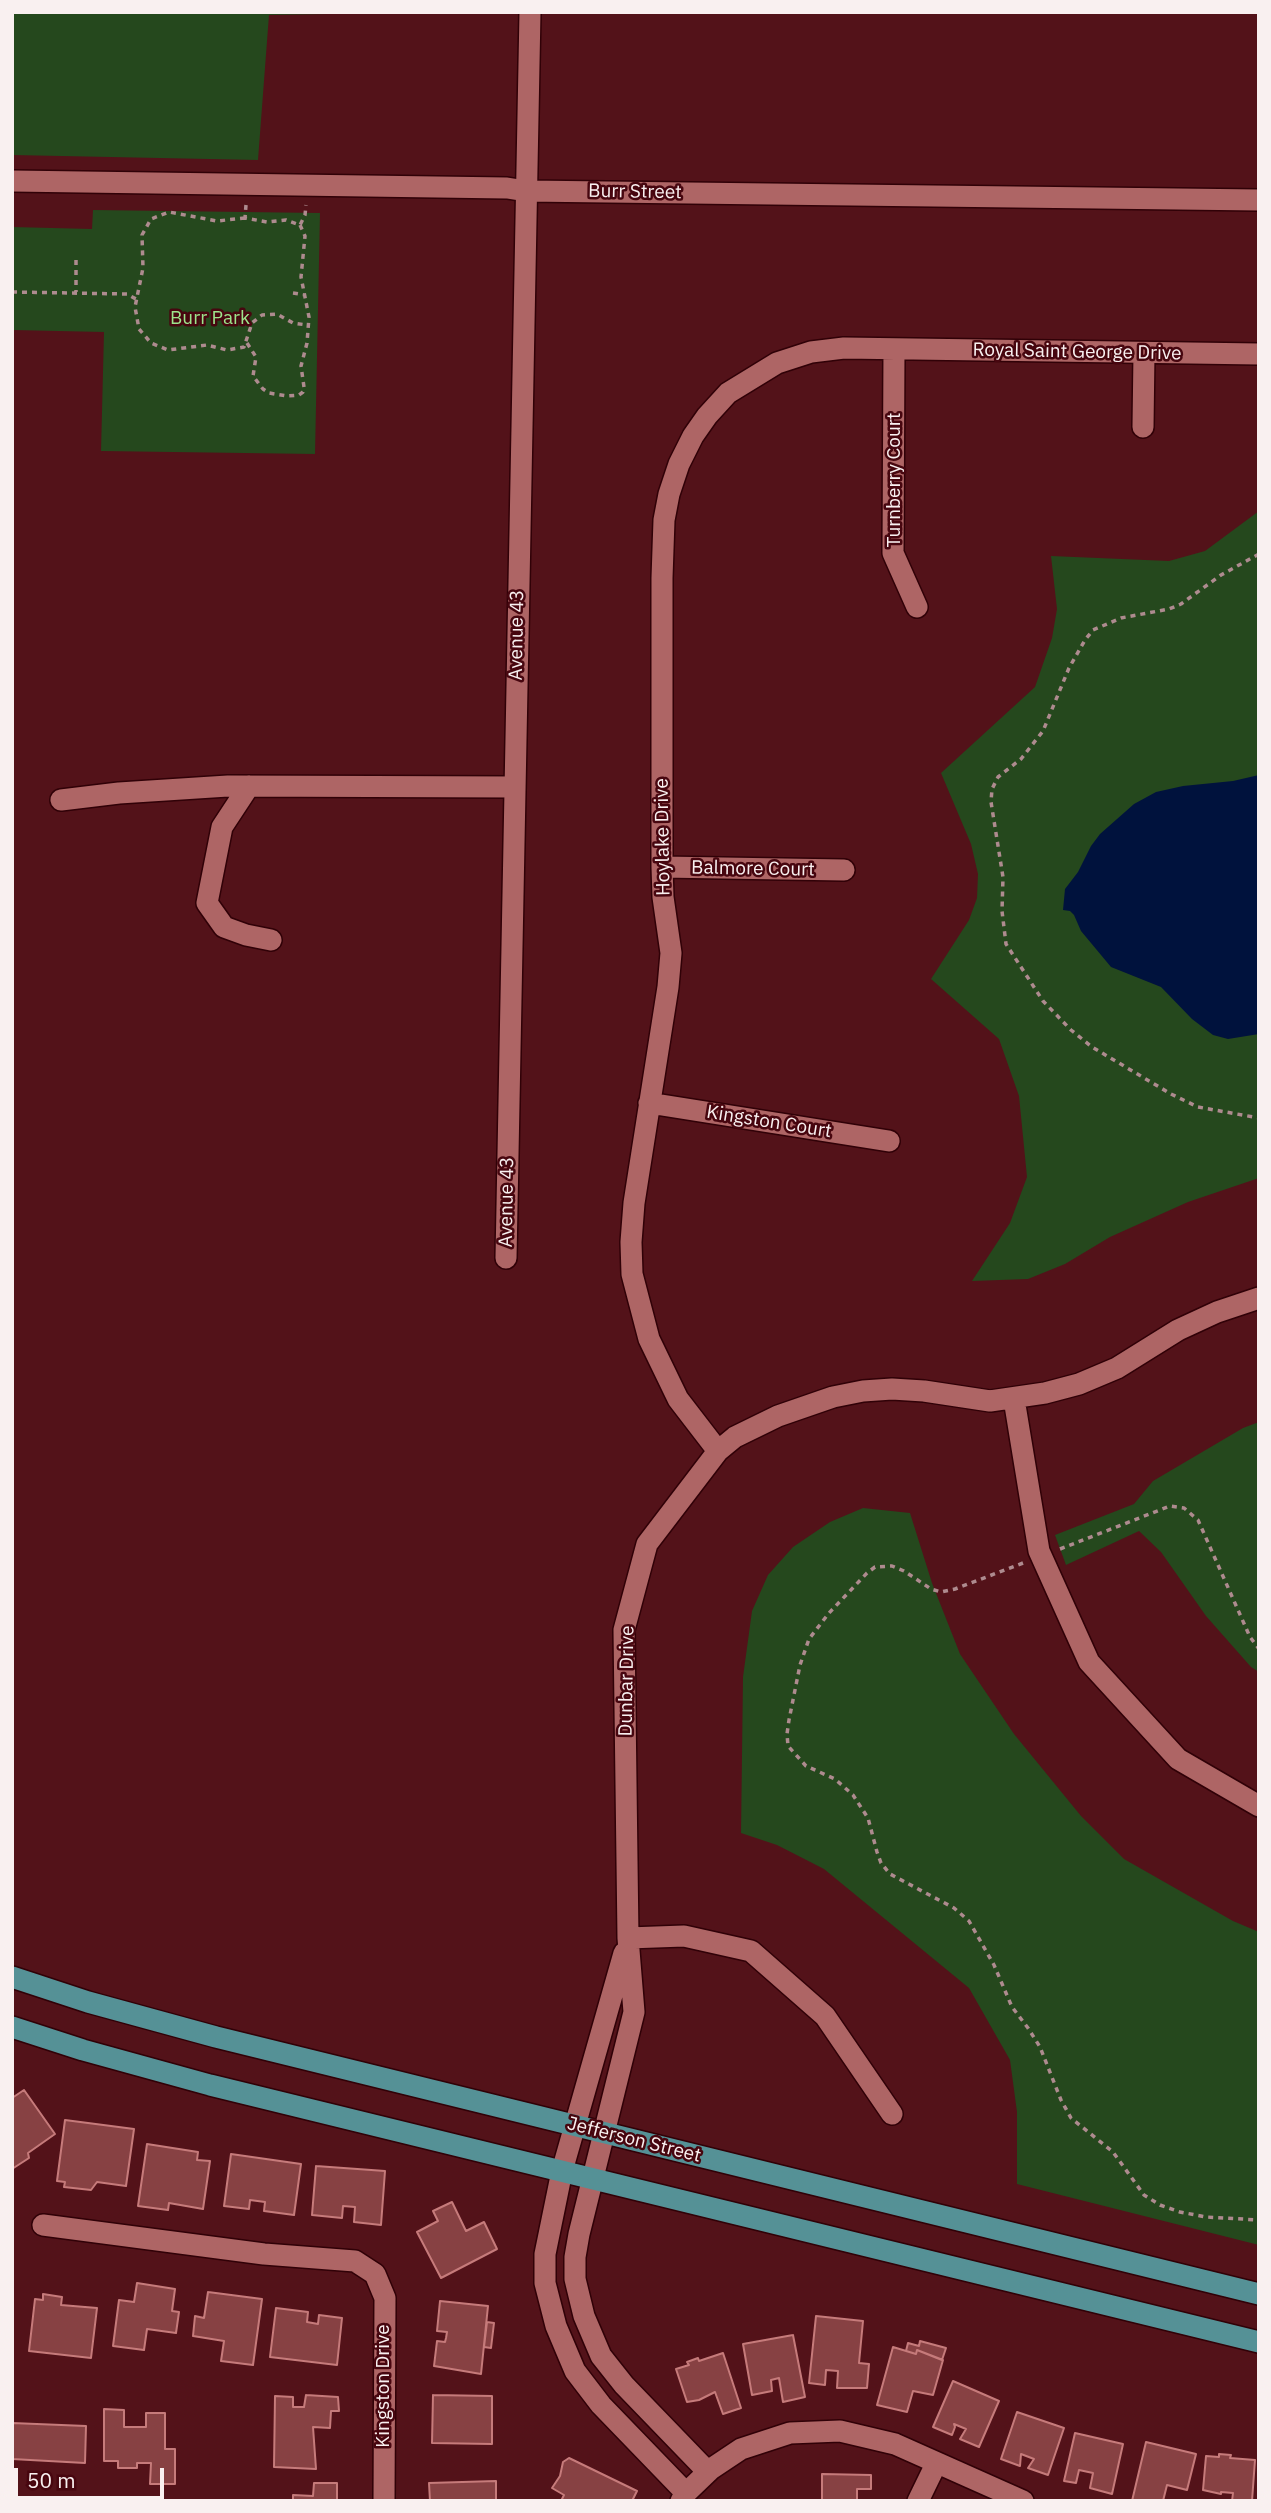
<!DOCTYPE html>
<html>
<head>
<meta charset="utf-8">
<style>
  body { margin:0 }
  #map { position:relative; width:1271px; height:2513px; overflow:hidden; background:#531219; font-family:"IBM Plex Sans",sans-serif }
  canvas { display:block }
  .frame { position:absolute; inset:0; border:14px solid #f9f0f0; pointer-events:none }
  .scale { position:absolute; left:14px; top:2468px; width:150px; height:32px; box-sizing:border-box; border:4px solid #f9f0f0; border-top:0; padding-left:9px; font-size:21px; line-height:24px; white-space:nowrap; color:#f9f0f0; -webkit-text-stroke:5px #47060f; paint-order:stroke }
</style>
</head>
<body>
<div id="map">
<canvas width="1271" height="2513"></canvas>
<div class="frame"></div>
<div class="scale">50 m</div>
</div>
<script>
const context = document.querySelector('canvas').getContext('2d');
context.lineJoin = 'round';
function paint(path, color) { context.fillStyle = color; context.fill(path, 'evenodd'); }
const shape = rows => new Path2D(rows.map(r => 'M' + r).join(''));
function strokePath(path, color, width, dash) { context.strokeStyle = color; context.lineWidth = width; context.lineCap = dash ? 'butt' : 'round'; context.setLineDash(dash || []); context.stroke(path); }
function label(font, color, halo, rows, align = 'center') {
  context.font = font + ' "IBM Plex Sans",sans-serif'; context.lineWidth = 5; context.setLineDash([]); context.textBaseline = 'middle'; context.strokeStyle = halo; context.fillStyle = color; for (const [text, x, y, turn = 0] of rows) {
    context.save(); context.translate(x, y); context.rotate((+turn || 0) * Math.PI / 180); context.textAlign = isNaN(turn) ? turn : align; if (halo) context.strokeText(text, 0, 0); context.fillText(text, 0, 0); context.restore();
  }
}
const green = shape([
  [12,12,446,12,269,15,258,160,12,155],
  [93,210,320,213,315,454,101,451,104,332,12,330,12,227,92,229],
  [1259,511,1259,1178,1188,1202,1110,1237,1065,1264,1028,1279,972,1281,1010,1223,1027,1177,1019,1096,999,1039,931,979,969,920,977,898,978,874,971,844,941,773,1035,687,1052,638,1057,609,1051,556,1169,561,1205,551],
  [1259,1422,1259,1672,1251,1667,1206,1616,1161,1552,1139,1531,1066,1565,1055,1535,1134,1504,1153,1481,1243,1428],
  [863,1508,910,1513,932,1583,960,1654,1014,1734,1081,1816,1124,1859,1233,1921,1259,1932,1259,2245,1017,2184,1017,2112,1010,2060,969,1988,824,1869,777,1845,741,1833,743,1677,752,1611,768,1575,793,1547,830,1522]
]);
const water = shape([
  [1259,775,1259,1034,1228,1039,1213,1035,1192,1019,1161,987,1111,967,1081,931,1074,915,1070,911,1063,910,1065,889,1078,872,1091,846,1100,834,1134,804,1156,792,1183,786,1233,781]
]);
const building = shape([
  [24,2090,55,2134,28,2153,29,2158,12,2169,12,2098,24,2090],
  [65,2120,134,2129,126,2186,97,2182,91,2190,64,2187,65,2182,57,2181,65,2120],
  [147,2144,198,2152,197,2160,210,2161,203,2209,169,2203,168,2210,138,2206,147,2144],
  [231,2154,301,2164,294,2215,264,2211,265,2202,250,2200,249,2209,224,2206,231,2154],
  [316,2166,385,2171,381,2225,354,2222,355,2207,343,2206,342,2218,312,2215,316,2166],
  [452,2202,466,2231,484,2222,497,2249,441,2278,417,2232,438,2221,433,2211,452,2202],
  [137,2283,175,2289,172,2311,179,2312,176,2333,147,2329,144,2350,113,2346,119,2300,134,2302,137,2283],
  [208,2292,262,2299,253,2365,221,2361,224,2341,193,2336,195,2316,204,2318,208,2292],
  [43,2294,62,2297,61,2305,97,2308,91,2358,29,2351,35,2299,43,2300,43,2294],
  [440,2301,488,2306,481,2374,434,2366,437,2341,445,2342,446,2338,447,2332,437,2331,440,2301],
  [276,2308,308,2312,307,2322,318,2324,319,2315,342,2318,337,2365,270,2357,276,2308],
  [816,2316,863,2321,859,2363,869,2364,867,2388,837,2388,838,2371,826,2370,825,2385,809,2383,816,2316],
  [487,2322,494,2323,491,2348,484,2347,487,2322],
  [793,2335,805,2397,783,2402,779,2378,771,2380,772,2391,752,2395,743,2344,793,2335],
  [920,2341,946,2348,942,2360,917,2350,916,2354,906,2351,908,2343,919,2346,920,2341],
  [893,2347,916,2354,917,2350,943,2360,933,2395,913,2391,907,2412,877,2405,893,2347],
  [723,2353,741,2408,723,2414,715,2392,699,2400,687,2402,676,2369,689,2365,687,2362,698,2358,699,2361,723,2353],
  [953,2381,999,2401,979,2447,960,2439,966,2429,954,2424,955,2427,952,2435,933,2427,953,2381],
  [306,2395,338,2397,339,2411,331,2411,330,2428,313,2427,316,2469,274,2467,275,2396,293,2397,293,2407,304,2407,306,2395],
  [433,2395,492,2396,492,2444,432,2443,433,2395],
  [104,2409,124,2410,124,2427,146,2427,146,2413,165,2413,165,2449,175,2449,175,2484,150,2484,151,2463,137,2463,137,2468,118,2468,118,2461,104,2461,104,2409],
  [1017,2412,1064,2428,1048,2475,1028,2468,1034,2459,1021,2454,1020,2466,1001,2459,1017,2412],
  [12,2423,86,2426,85,2463,12,2459,12,2423],
  [1075,2433,1123,2444,1112,2494,1090,2488,1093,2473,1079,2470,1076,2483,1064,2481,1075,2433],
  [1146,2442,1196,2454,1187,2490,1167,2485,1163,2501,1132,2501,1146,2442],
  [1219,2454,1231,2455,1230,2458,1255,2460,1252,2501,1232,2501,1233,2493,1221,2492,1221,2494,1203,2490,1206,2456,1219,2457,1219,2454],
  [569,2458,637,2491,632,2501,561,2501,564,2495,552,2488,560,2476,563,2462,569,2458],
  [822,2474,871,2475,871,2489,857,2489,857,2501,822,2501,822,2474],
  [496,2481,496,2501,430,2501,429,2483,496,2481],
  [314,2483,337,2483,337,2501,293,2501,293,2495,313,2496,314,2483]
]);
const path = shape([
  [246,205,245,218,267,222,286,220,300,225,305,215,306,205],
  [245,218,217,221,169,212,151,219,142,235,143,268,135,307,139,329,151,343,168,350,207,345,227,350,244,347,252,323,262,315,277,314,293,323,307,325],
  [76,260,76,292],
  [12,292,127,294,136,299],
  [293,293,305,295],
  [247,343,256,357,253,376,263,389,269,393,287,396,299,395,303,392,304,387,301,366,307,343,309,317,301,277,305,236,300,225],
  [1259,554,1221,575,1181,604,1169,609,1121,618,1093,630,1085,640,1069,668,1043,731,1021,759,998,777,992,789,991,802,1003,877,1002,911,1006,944,1043,1001,1071,1030,1092,1047,1171,1094,1198,1107,1259,1118],
  [1060,1549,1170,1506,1184,1508,1198,1520,1250,1637,1259,1649],
  [1023,1563,955,1589,941,1592,931,1589,904,1571,892,1566,875,1567,867,1573,829,1613,809,1639,800,1665,789,1720,787,1734,788,1746,806,1766,835,1779,853,1795,868,1818,877,1852,881,1863,890,1874,954,1908,969,1921,994,1965,1012,2007,1028,2028,1040,2047,1061,2100,1071,2118,1113,2152,1144,2195,1160,2205,1180,2212,1206,2217,1259,2220]
]);
const minor = shape([
  [12,181,507,188,526,191,1259,200],
  [894,349,893,553,917,607],
  [1143,427,1144,353],
  [249,786,222,827,207,903,224,927,246,935,271,940],
  [61,800,119,793,228,786,515,787],
  [662,867,844,870],
  [649,1103,889,1141],
  [506,1258,530,12],
  [1014,1399,1039,1551,1089,1662,1178,1759,1259,1806],
  [718,1451,678,1399,649,1339,632,1274,631,1242,634,1203,668,987,671,953,663,897,662,867,662,578,664,520,669,494,679,464,693,436,707,416,728,393,777,363,811,352,844,348,1259,354],
  [628,1938,684,1936,751,1951,825,2016,892,2114],
  [624,1953,562,2171,545,2254,545,2283,556,2326,575,2371,601,2405,686,2493],
  [43,2225,264,2254,355,2261,375,2274,385,2298,384,2501],
  [708,2472,624,2385,601,2356,584,2316,575,2279,575,2257,579,2234,634,2012,628,1938,624,1630,647,1544,718,1451,735,1437,778,1416,833,1397,863,1391,892,1389,924,1391,990,1401,1045,1393,1079,1384,1117,1368,1178,1330,1217,1312,1259,1298],
  [681,2501,686,2493,711,2469,741,2449,790,2433,840,2431,895,2444,1023,2501],
  [918,2501,936,2464]
]);
const major = shape([
  [12,1977,88,2002,216,2037,1259,2294],
  [12,2027,83,2050,210,2085,1259,2342]
]);
const streetNames = [
  ["Burr Street",635,192,1],
  ["Royal Saint George Drive",1077,352,1],
  ["Turnberry Court",895,480,-90],
  ["Avenue 43",517,635,-89],
  ["Hoylake Drive",663,837,-91],
  ["Balmore Court",753,869,1],
  ["Kingston Court",769,1122,9],
  ["Avenue 43",507,1202,-89],
  ["Dunbar Drive",627,1681,-89],
  ["Jefferson Street",634,2140,14],
  ["Kingston Drive",384,2386,-90]
];
const parkNames = [
  ["Burr Park",210,319]
];
paint(green, '#25481d');
paint(water, '#00123d');
paint(building, '#874143');
strokePath(building, '#c67b7b', 2);
strokePath(minor, '#300107', 24);
strokePath(major, '#300107', 24);
strokePath(path, '#ae8b8f', 3.5, [5, 5]);
strokePath(minor, '#ae6565', 21);
strokePath(major, '#559196', 21);
label('19px', '#f9f0f0', '#47060f', streetNames);
label('19px', '#9de58c', '#47060f', parkNames);
</script>
</body>
</html>
